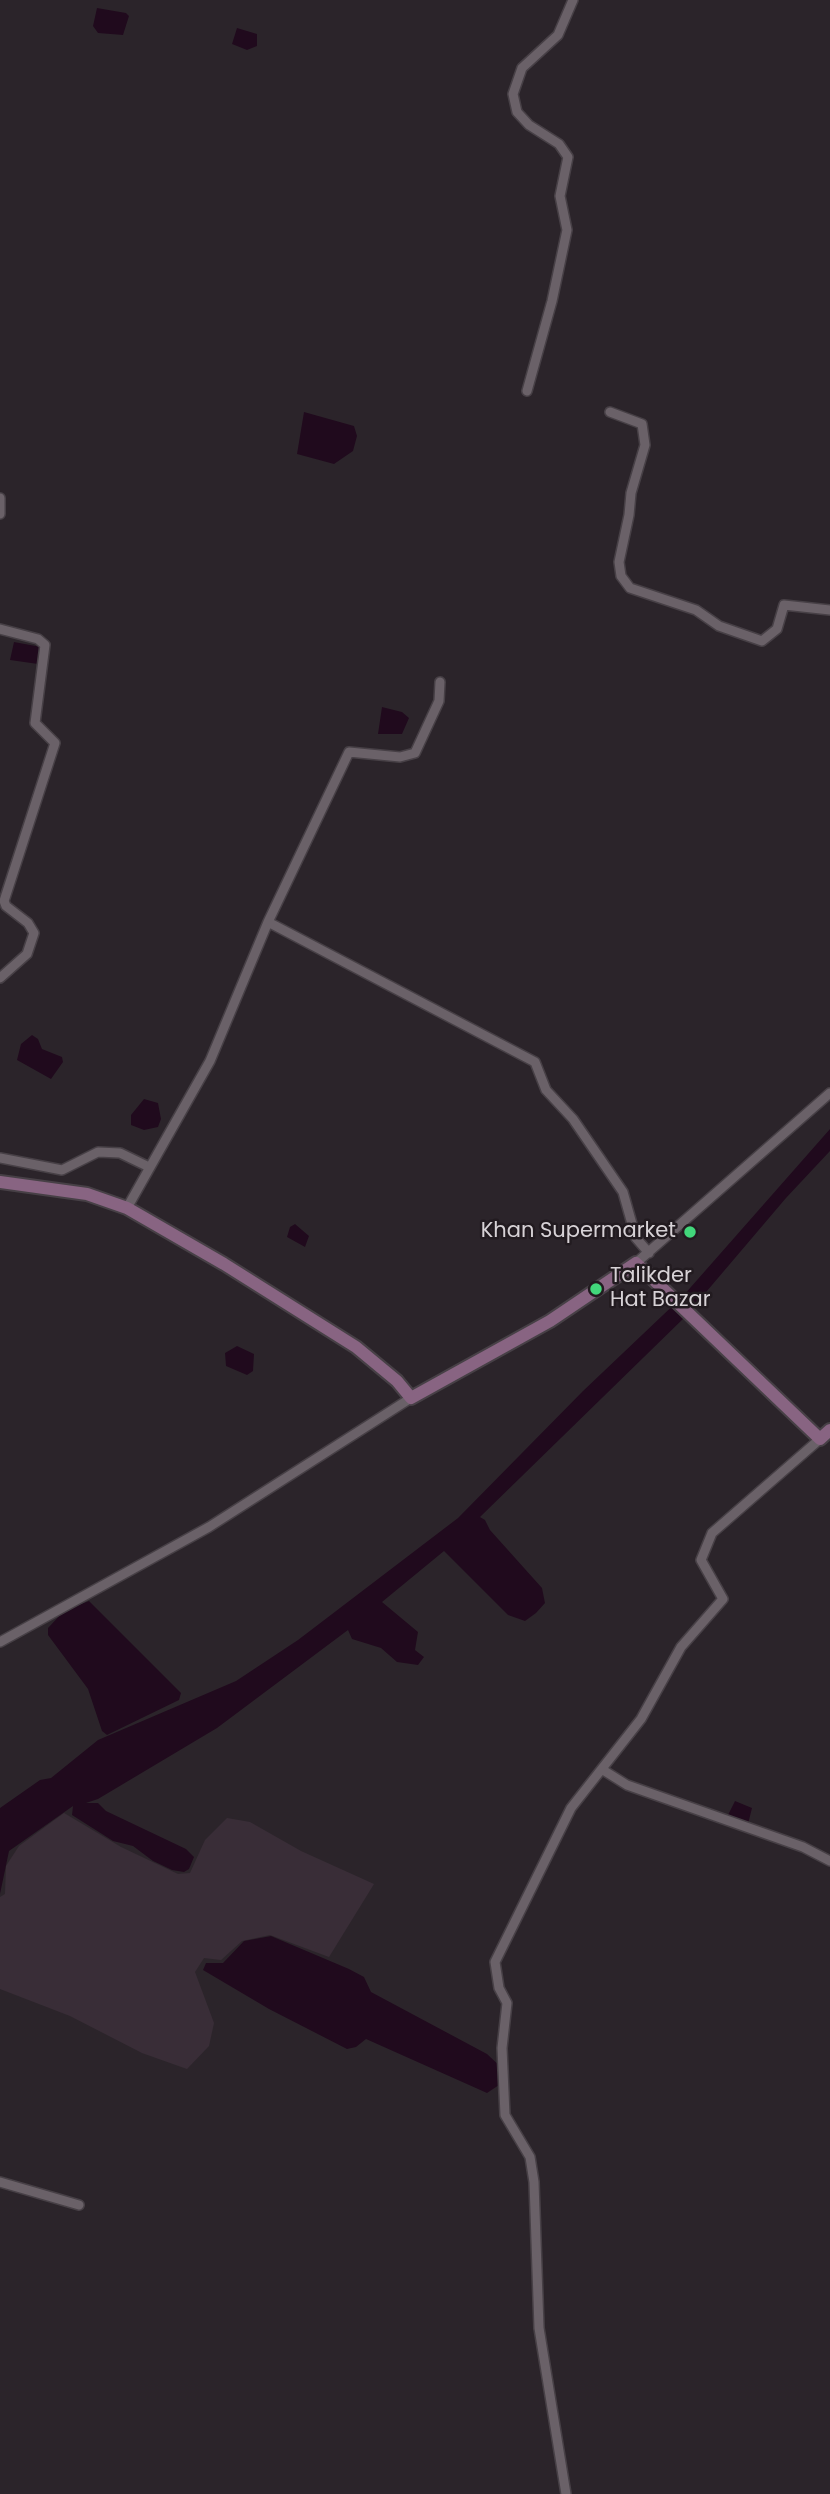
<!DOCTYPE html>
<html>
<head>
<meta charset="utf-8">
<style>
  body { margin:0 }
  canvas { display:block; background:#2b242a }
</style>
</head>
<body>
<canvas width="830" height="2494"></canvas>
<script>
const context = document.querySelector('canvas').getContext('2d');
context.lineJoin = 'round';
function paint(path, color) { context.fillStyle = color; context.fill(path, 'evenodd'); }
const shape = rows => new Path2D(rows.map(r => 'M' + r).join(''));
function strokePath(path, color, width, dash) { context.strokeStyle = color; context.lineWidth = width; context.lineCap = dash ? 'butt' : 'round'; context.setLineDash(dash || []); context.stroke(path); }
function label(font, color, halo, rows, align = 'center') {
  context.font = font + ' Poppins,sans-serif'; context.lineWidth = 5; context.setLineDash([]); context.textBaseline = 'middle'; context.strokeStyle = halo; context.fillStyle = color; for (const [text, x, y, turn = 0] of rows) {
    context.save(); context.translate(x, y); context.rotate((+turn || 0) * Math.PI / 180); context.textAlign = isNaN(turn) ? turn : align; if (halo) context.strokeText(text, 0, 0); context.fillText(text, 0, 0); context.restore();
  }
}
const built = shape([
  [64,1813,121,1847,178,1874,190,1873,205,1840,227,1818,250,1822,301,1851,374,1884,329,1957,270,1935,242,1941,221,1960,204,1958,195,1972,214,2023,209,2046,187,2069,142,2053,70,2016,0,1989,0,1897,5,1894,6,1866,19,1846]
]);
const water = shape([
  [97,8,126,13,129,16,123,35,98,33,93,26],
  [237,28,257,34,257,46,247,50,232,44],
  [304,412,354,426,357,436,353,451,334,464,297,454],
  [14,642,41,647,38,664,10,660],
  [382,707,402,712,409,718,402,734,378,734],
  [32,1035,38,1039,42,1049,62,1057,63,1062,51,1079,17,1060,21,1044],
  [144,1099,158,1103,161,1119,158,1127,144,1130,131,1125,131,1115],
  [830,1129,830,1151,786,1198,684,1318,480,1517,485,1520,490,1530,542,1588,545,1603,536,1613,525,1621,508,1615,444,1551,382,1602,418,1632,415,1650,424,1657,418,1665,397,1662,381,1648,352,1639,348,1630,217,1728,98,1799,86,1803,98,1803,106,1811,186,1849,194,1857,189,1869,184,1872,172,1870,153,1861,133,1846,113,1841,72,1815,73,1806,9,1851,0,1894,0,1808,40,1780,51,1778,98,1740,236,1681,298,1640,458,1518,583,1391,683,1296],
  [295,1224,309,1236,305,1247,287,1237,290,1227],
  [237,1346,254,1354,253,1371,247,1375,226,1366,225,1353],
  [89,1601,181,1693,179,1700,107,1735,102,1731,88,1689,48,1635,48,1628,64,1611],
  [735,1801,752,1808,748,1824,728,1815],
  [271,1936,349,1969,364,1977,371,1992,487,2054,502,2068,499,2085,487,2093,366,2039,356,2047,347,2049,269,2009,203,1970,206,1963,223,1963,244,1941]
]);
const minor = shape([
  [527,391,552,301,567,230,560,196,568,157,559,144,529,125,517,112,513,94,522,68,558,35,573,0],
  [610,412,642,424,645,445,631,493,629,515,619,562,621,576,630,588,696,610,719,626,762,641,777,629,784,605,830,610],
  [0,498,0,514],
  [0,629,38,639,45,645,35,723,55,743,4,901,6,906,28,923,34,933,27,954,0,978],
  [268,922,535,1062,546,1090,573,1119,623,1192,636,1238,649,1253],
  [0,1158,62,1170,98,1152,120,1153,149,1167],
  [127,1208,210,1061,268,922,349,752,400,757,415,753,439,701,440,682],
  [636,1263,830,1093],
  [0,1642,209,1527,411,1398],
  [603,1770,627,1785,803,1847,830,1861],
  [0,2182,79,2205],
  [566,2494,539,2328,534,2182,530,2157,505,2115,502,2048,507,2003,499,1988,495,1962,571,1808,641,1719,681,1647,723,1599,701,1560,712,1533,820,1439]
]);
const secondary = shape([
  [0,1182,87,1194,127,1208,224,1264,356,1347,397,1381,411,1398,550,1321,636,1263,820,1439,830,1430]
]);
const markers = [
  [690,1232,7,"#42d77b"],
  [596,1289,7,"#42d77b"]
];
const poiNames = [
  ["Khan Supermarket",676,1232],
  ["Talikder",610,1277,"left"],
  ["Hat Bazar",610,1301,"left"]
];
paint(built, '#392d37');
paint(water, '#200a1d');
strokePath(minor, '#474046', 12);
strokePath(secondary, '#474046', 16);
strokePath(minor, '#6a6168', 9);
strokePath(secondary, '#886482', 12);
for (const [x, y, r, color] of markers) { const dot = new Path2D(); dot.arc(x, y, r, 0, 2 * Math.PI); context.fillStyle = color; context.fill(dot); strokePath(dot, '#221b20', 2.5); }
label('21px', '#d7d2d6', '#221b20', poiNames, 'right');
</script>
</body>
</html>
